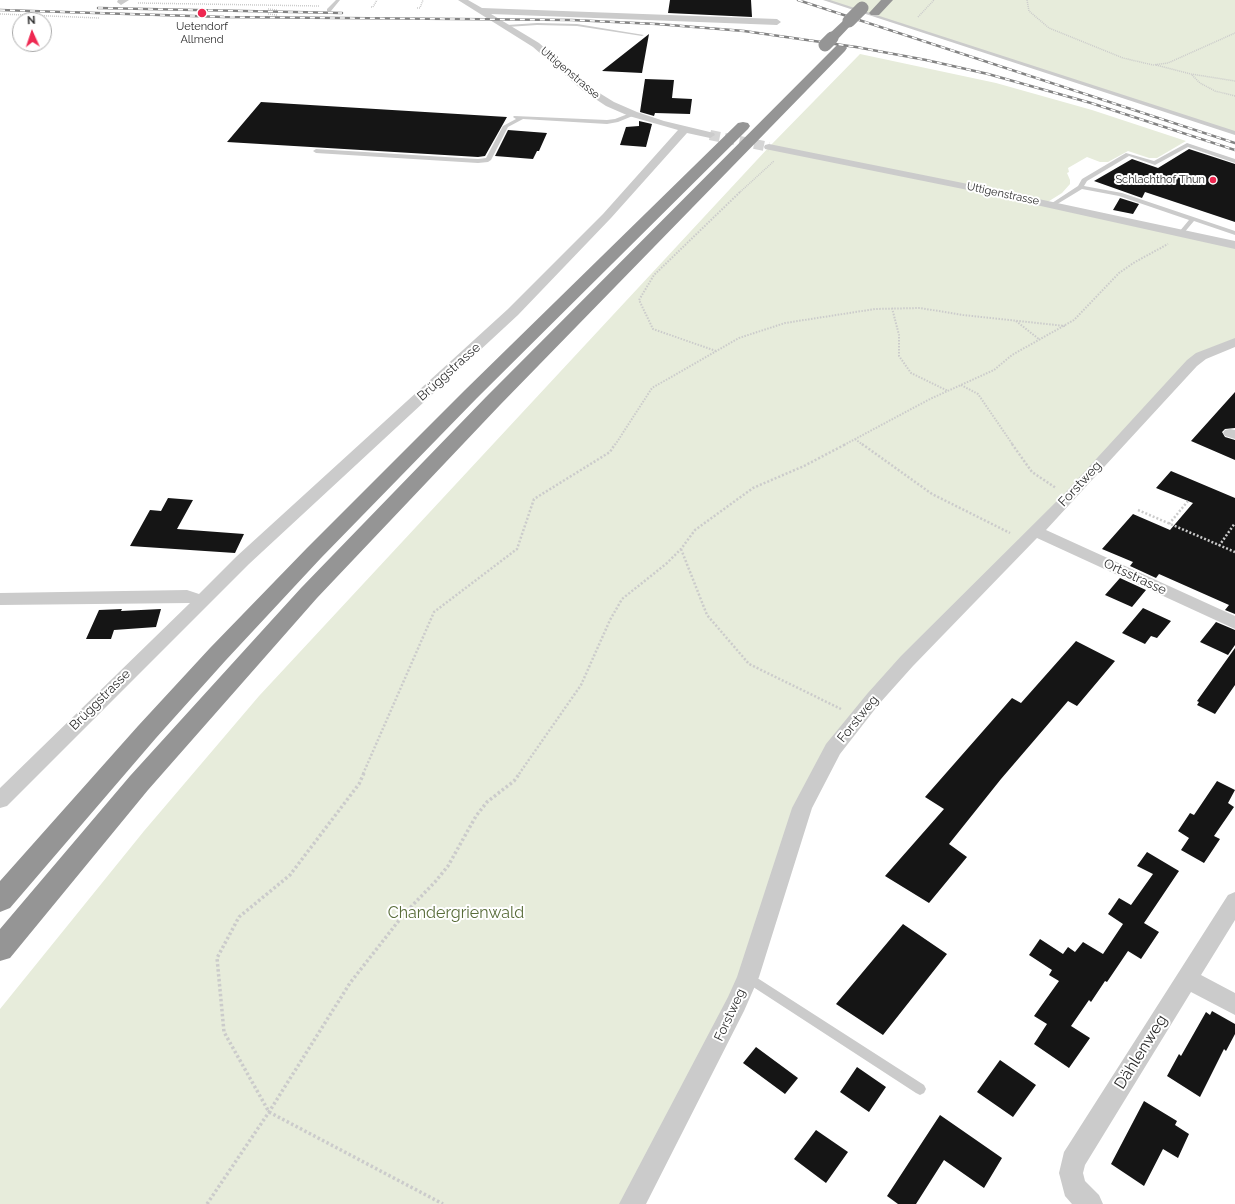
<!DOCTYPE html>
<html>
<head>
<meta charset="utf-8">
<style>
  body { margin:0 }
  #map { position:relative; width:1235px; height:1204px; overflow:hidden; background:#fff; font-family:Raleway,sans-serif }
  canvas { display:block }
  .north { position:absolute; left:12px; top:12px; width:40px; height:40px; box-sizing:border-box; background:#fff; border:1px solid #ababab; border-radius:50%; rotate:357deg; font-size:11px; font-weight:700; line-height:16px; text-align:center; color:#2e2e2e }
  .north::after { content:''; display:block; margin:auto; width:14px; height:18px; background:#ee2851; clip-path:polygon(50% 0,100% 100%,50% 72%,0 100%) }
</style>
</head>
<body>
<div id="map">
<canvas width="1235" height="1204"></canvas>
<div class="north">N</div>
</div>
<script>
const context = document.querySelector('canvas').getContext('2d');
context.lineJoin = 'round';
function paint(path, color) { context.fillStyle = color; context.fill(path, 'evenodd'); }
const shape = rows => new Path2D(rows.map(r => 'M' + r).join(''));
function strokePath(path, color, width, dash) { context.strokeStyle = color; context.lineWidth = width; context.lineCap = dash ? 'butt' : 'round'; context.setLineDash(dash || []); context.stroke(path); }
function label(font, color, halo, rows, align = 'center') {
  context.font = font + ' Raleway,sans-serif'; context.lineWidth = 4; context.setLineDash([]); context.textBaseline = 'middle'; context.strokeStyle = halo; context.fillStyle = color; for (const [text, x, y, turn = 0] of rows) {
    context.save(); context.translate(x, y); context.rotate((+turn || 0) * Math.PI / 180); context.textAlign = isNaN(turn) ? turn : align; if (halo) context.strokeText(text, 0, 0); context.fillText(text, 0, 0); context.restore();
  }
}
const green = shape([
  [825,0,1235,0,1235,133],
  [860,54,996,83,1092,110,1186,141,1157,158,1149,158,1128,151,1108,162,1100,162,1087,157,1068,168,1069,172,1067,173,1070,180,1070,184,1062,193,1046,203,1235,245,1235,342,1202,356,833,749,748,977,632,1204,0,1204,0,1009,144,831,259,696,769,147]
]);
const building = shape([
  [670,0,751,0,752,17,668,13],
  [649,34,642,73,602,71],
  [645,79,674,80,672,98,692,99,690,114,655,113,654,116,640,112],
  [261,102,507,117,485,156,478,157,227,142],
  [639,121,652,124,646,147,620,145,626,127,639,126],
  [508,130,547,133,539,151,537,151,533,159,495,156],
  [1189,149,1235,164,1235,222,1145,192,1142,198,1094,181,1132,159,1158,168],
  [1120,198,1139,204,1133,214,1113,210],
  [1235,392,1235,428,1225,429,1222,432,1225,437,1235,440,1235,460,1191,441],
  [1171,471,1235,498,1235,614,1225,610,1229,605,1159,574,1156,578,1130,566,1133,562,1102,549,1133,514,1170,530,1193,503,1156,488],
  [168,498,193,500,177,529,244,534,235,553,130,546,150,510,161,511],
  [1120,578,1146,590,1132,607,1105,595],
  [1143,608,1171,621,1157,638,1151,636,1145,644,1122,633],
  [122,609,121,611,161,609,156,627,114,630,111,639,86,639,99,610],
  [1216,622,1235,630,1235,645,1228,655,1200,642],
  [1076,641,1115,661,1077,706,1068,701,1001,779,949,844,967,857,929,903,885,876,944,809,925,797,1012,698,1021,703],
  [1235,648,1235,685,1215,714,1197,705,1199,702,1197,701],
  [1217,781,1235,790,1228,803,1234,807,1214,836,1220,839,1204,863,1181,850,1189,838,1178,831,1190,813,1194,815],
  [1147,852,1179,871,1144,923,1159,932,1141,959,1128,951,1107,982,1105,981,1091,1002,1089,1000,1071,1026,1090,1038,1069,1068,1034,1044,1047,1024,1034,1016,1059,981,1049,975,1052,970,1029,955,1040,939,1063,954,1068,947,1075,952,1083,942,1103,954,1123,924,1108,914,1119,898,1131,905,1153,874,1137,866],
  [903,924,947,954,883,1035,836,1004],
  [1212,1011,1235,1024,1235,1034,1226,1051,1224,1049,1200,1097,1167,1076,1179,1054,1181,1056,1206,1012,1210,1015],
  [756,1047,798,1078,785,1094,743,1063],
  [1000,1060,1036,1085,1013,1117,977,1092],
  [857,1067,886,1087,869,1112,840,1092],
  [1144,1101,1177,1121,1175,1125,1189,1134,1178,1158,1163,1149,1144,1186,1111,1164],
  [940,1115,1002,1158,984,1188,944,1160,916,1204,898,1204,887,1196],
  [816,1130,848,1152,826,1183,794,1159]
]);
const streetTunnel = shape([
  [710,135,769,147]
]);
const pathFar3 = shape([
  [1027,0,1029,11,1049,28,1123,58,1153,65,1168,63,1235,33],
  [138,3,319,6],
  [371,7,373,7,377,0],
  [417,8,420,8,423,0],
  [268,9,277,10],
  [0,14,99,18],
  [268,14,277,15],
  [918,17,934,0],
  [1156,65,1191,74,1235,81],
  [1192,75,1200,83,1215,91,1235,96],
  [739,193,774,161]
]);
const pathFar2 = shape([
  [892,308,899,335,899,356,911,373,948,391],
  [1016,321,1040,340],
  [716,351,653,329,639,300,654,275,740,192],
  [961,385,978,394,1013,445],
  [855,439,863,445],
  [615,445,652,388,739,338,785,323,875,309,920,308,963,315,1065,326],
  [844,445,930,399,994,370,1012,355,1074,320,1119,273,1135,262,1168,244]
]);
const pathFar1 = shape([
  [862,444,932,494,1010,533],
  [1012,444,1032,472,1056,488],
  [1138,510,1235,552],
  [1169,524,1188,501],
  [1219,546,1235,523],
  [681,549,707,615,749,664,841,709],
  [363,774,434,612,517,549,534,499,610,452,615,444],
  [519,774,581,685,610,620,622,599,667,563,681,549,695,530,753,488,804,466,846,444]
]);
const path = shape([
  [364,773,359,784,290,875,239,917,217,958,224,1032,269,1112,443,1204],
  [207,1204,269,1112,350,983,404,914,435,882,448,866,476,816,487,802,514,781,520,773]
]);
const lane = shape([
  [336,0,340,0,331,11,327,11,327,9,336,0],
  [823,0,830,0,1235,131,1235,135,823,0],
  [537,23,577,24,644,35,642,36,577,26,537,25,507,27,505,26,507,25,537,23],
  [633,112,636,114,635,115,618,122,607,124,523,119,508,127,491,160,488,162,478,163,316,153,313,151,316,149,478,159,486,158,503,126,516,119,513,117,514,116,607,120,615,119,633,112],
  [1187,143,1235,159,1235,163,1188,147,1155,165,1129,156,1087,181,1084,186,1122,193,1235,231,1235,235,1194,221,1183,234,1179,234,1179,232,1189,220,1119,196,1082,189,1054,206,1049,205,1078,186,1082,179,1126,153,1154,161,1187,143],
  [748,972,924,1085,926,1089,924,1093,920,1095,916,1093,744,981,742,977,744,973,748,972]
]);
const street = shape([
  [118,0,129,0,121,5,117,2,118,0],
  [458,0,468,0,482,8,777,19,781,22,777,25,491,14,539,43,588,86,614,102,637,112,664,121,714,133,715,135,710,138,687,133,611,218,518,315,249,564,7,806,0,808,0,788,190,603,0,605,0,593,187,590,199,594,237,556,508,309,603,214,678,130,629,116,606,106,582,90,533,47,458,0],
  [769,144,973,185,1235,241,1235,249,973,191,765,149,764,147,765,145,769,144],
  [1235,338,1235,347,1206,359,1197,366,1046,530,1235,616,1235,629,1037,538,913,666,879,704,840,754,812,808,759,977,744,1011,646,1204,619,1204,728,997,737,977,792,808,826,744,867,694,901,656,1064,494,1187,360,1196,353,1235,338],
  [1230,429,1235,430,1235,439,1225,436,1223,433,1225,430,1230,429],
  [1235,892,1235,920,1201,975,1235,993,1235,1015,1191,992,1085,1165,1083,1173,1085,1181,1099,1195,1103,1204,1072,1204,1065,1196,1059,1173,1064,1152,1228,895,1235,892]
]);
const highway = shape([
  [881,0,893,0,879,15,871,15,869,13,881,0],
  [849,18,853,19,855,21,853,23,836,41,828,41,826,38,828,35,845,19,849,18],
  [841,44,845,45,847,48,845,51,500,405,317,598,148,790,10,958,0,961,0,929,130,776,301,588,486,397,837,45,841,44],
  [743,122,748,123,750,126,748,129,477,398,321,558,226,660,156,738,10,908,0,912,0,881,138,726,210,648,307,548,465,390,738,123,743,122]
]);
const rail = shape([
  [798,0,1235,143],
  [98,8,342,13],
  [0,10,224,17,572,20,657,24,744,31,856,47,926,60,988,74,1091,103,1235,150]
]);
const highwayBridge = shape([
  [849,21,862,8],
  [825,45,832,38]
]);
const markers = [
  [202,13,5,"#ee2851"],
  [1213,180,4,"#ee2851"]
];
const farPoinames = [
  ["Uetendorf",202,27],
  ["Allmend",202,40],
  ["Schlachthof Thun",1205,180,"right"]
];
const farStreetnames = [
  ["Uttigenstrasse",570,73,40],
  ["Uttigenstrasse",1003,194,12]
];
const streetNames = [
  ["Brüggstrasse",449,372,-42],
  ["Forstweg",1080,484,-47],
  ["Ortsstrasse",1135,577,25],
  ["Brüggstrasse",100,700,-45],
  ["Forstweg",858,719,-51],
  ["Forstweg",730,1015,-65]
];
const nearParknames = [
  ["Chandergrienwald",456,913]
];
const nearStreetnames = [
  ["Dählenweg",1141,1052,-58]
];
paint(green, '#e7ecdb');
paint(building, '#151515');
strokePath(streetTunnel, '#d5d5d5', 10, [10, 5]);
strokePath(pathFar3, '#cbcbcb', 1.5, [1, 1]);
strokePath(pathFar2, '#cbcbcb', 2, [1.5, 1.5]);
strokePath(pathFar1, '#cbcbcb', 2.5, [2, 2]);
strokePath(path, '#cbcbcb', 3.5, [2.5, 2.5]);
paint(lane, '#cbcbcb');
paint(street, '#cbcbcb');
paint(highway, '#959595');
strokePath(rail, '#838383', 2.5);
strokePath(rail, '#fff', 1.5, [5]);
strokePath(highwayBridge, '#959595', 13);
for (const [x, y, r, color] of markers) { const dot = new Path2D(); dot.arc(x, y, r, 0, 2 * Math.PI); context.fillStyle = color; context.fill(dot); strokePath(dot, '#fff', 1.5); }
label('11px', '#2e2e2e', '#fff', farPoinames);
label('11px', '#2e2e2e', '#fff', farStreetnames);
label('13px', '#2e2e2e', '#fff', streetNames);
label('16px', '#586c39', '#fff', nearParknames);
label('16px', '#2e2e2e', '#fff', nearStreetnames);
</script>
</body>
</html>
